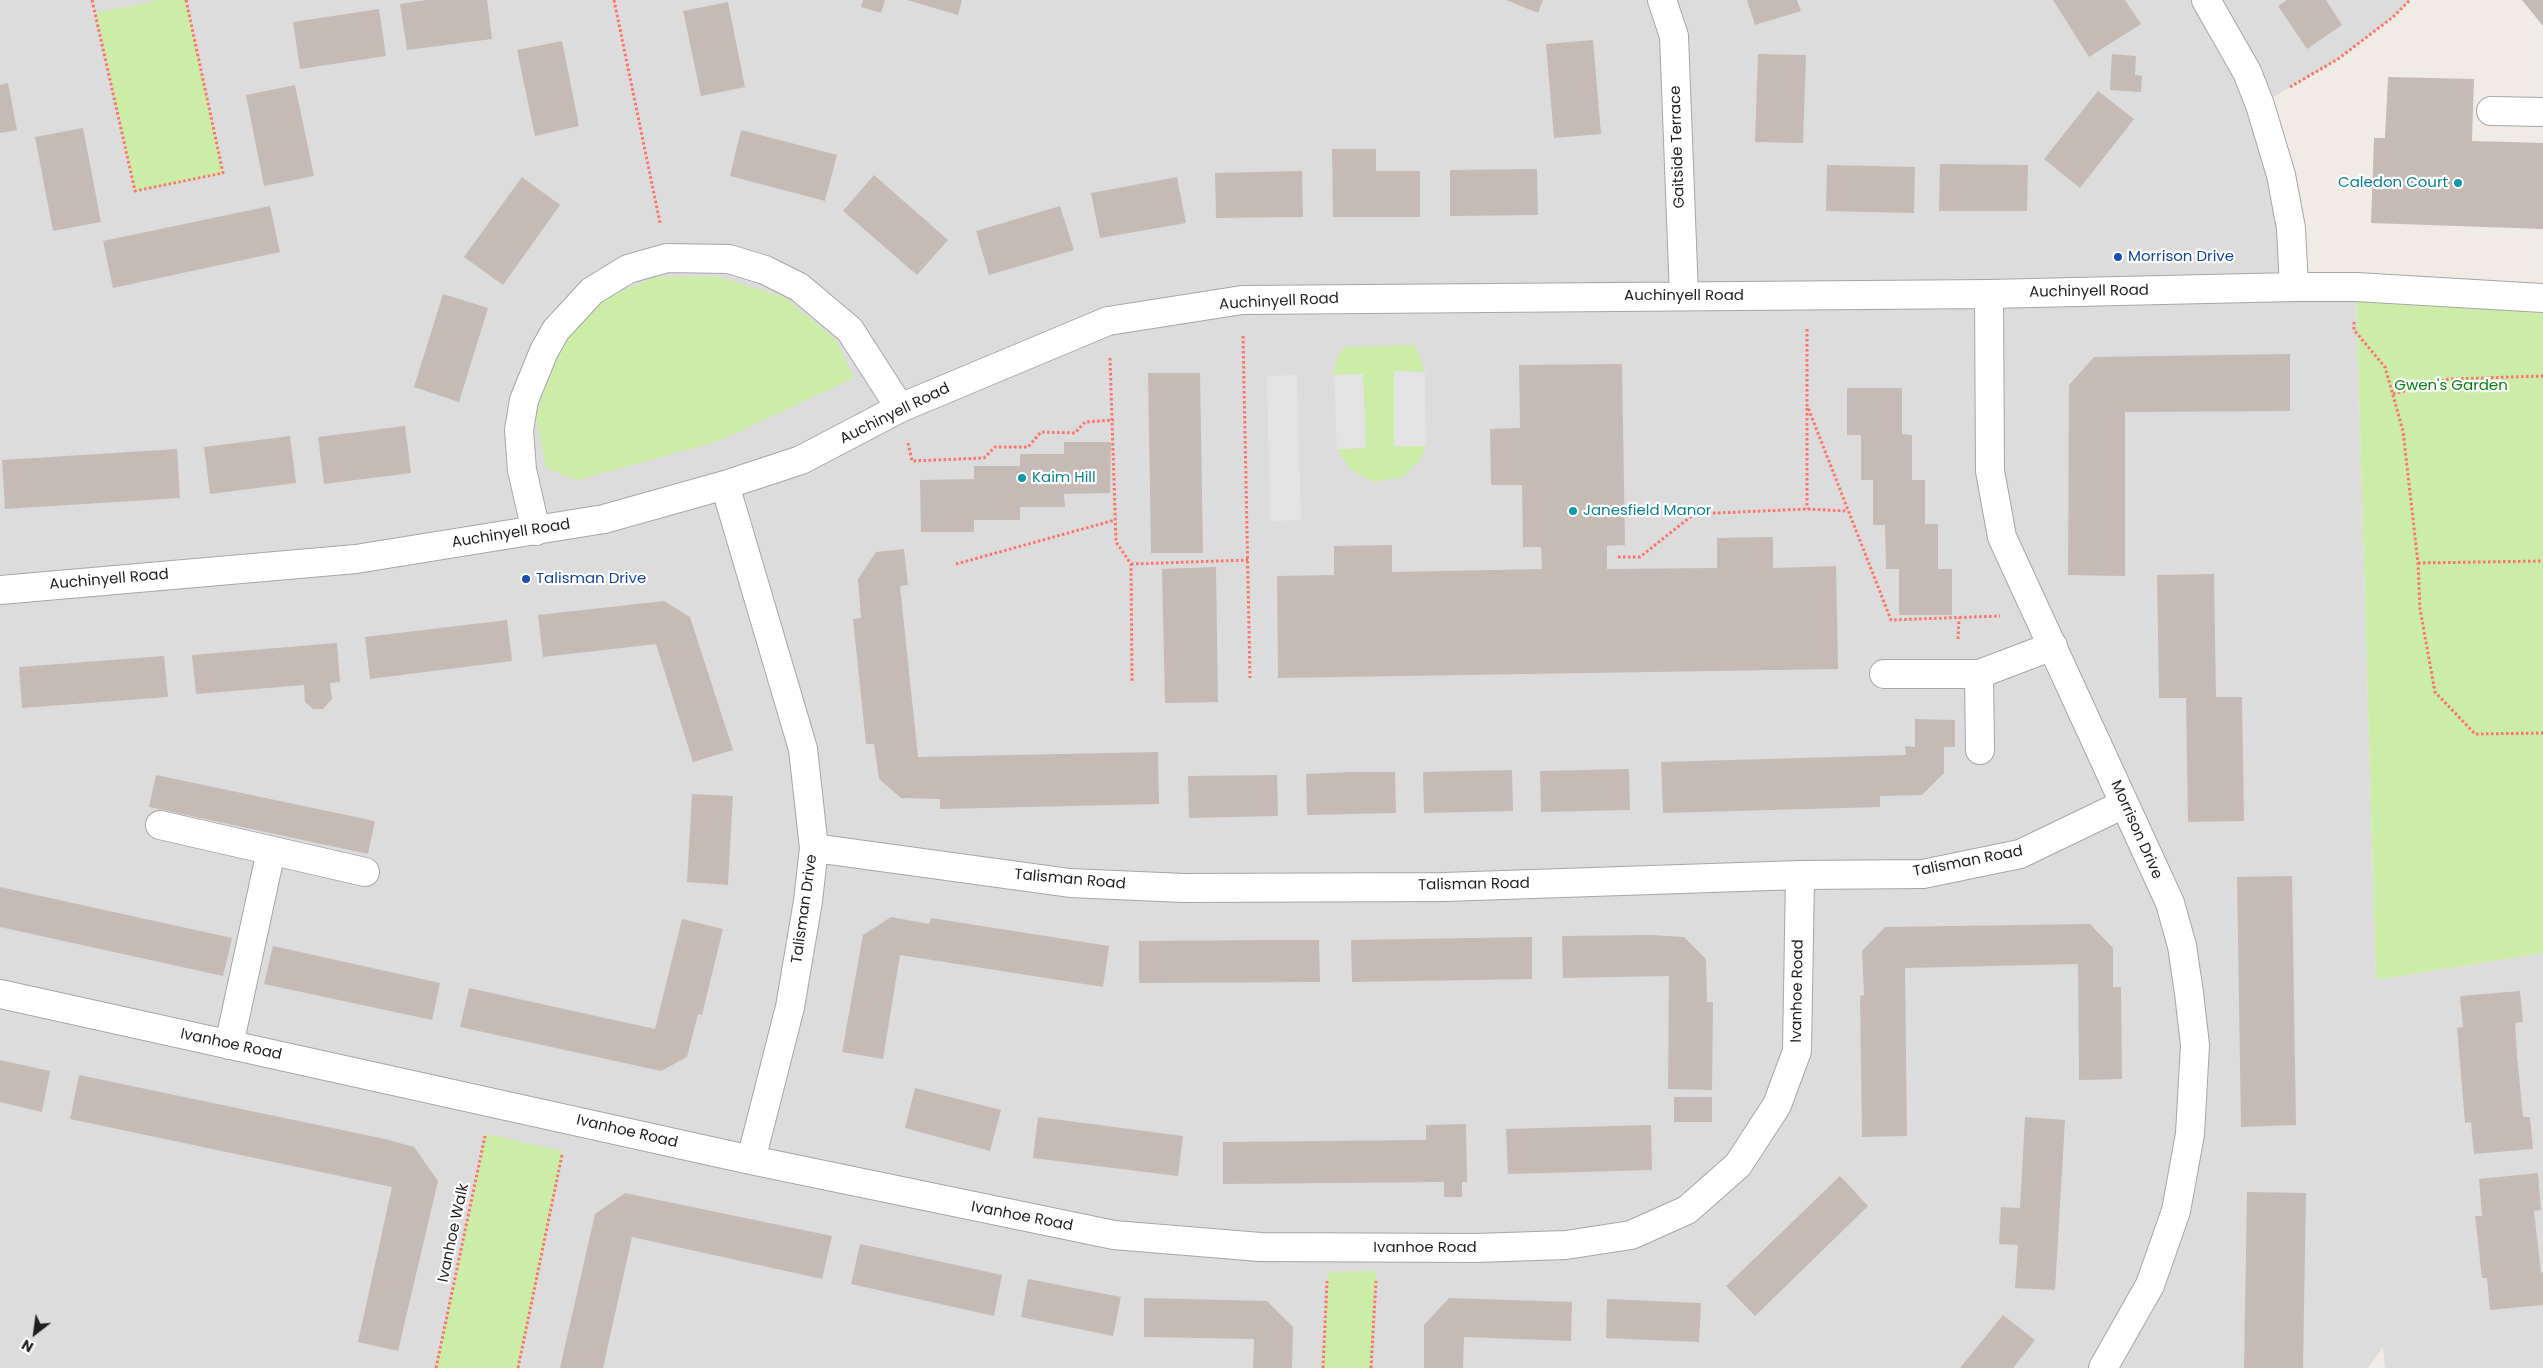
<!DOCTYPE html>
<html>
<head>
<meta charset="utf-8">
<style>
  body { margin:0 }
  #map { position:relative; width:2543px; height:1368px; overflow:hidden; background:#f0ece5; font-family:Poppins,sans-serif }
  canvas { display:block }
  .north { position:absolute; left:10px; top:1308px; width:50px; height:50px; -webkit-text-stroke:4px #fff; paint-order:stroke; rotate:210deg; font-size:14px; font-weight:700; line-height:20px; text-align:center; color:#1f1f1f }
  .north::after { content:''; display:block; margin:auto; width:18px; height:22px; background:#1f1f1f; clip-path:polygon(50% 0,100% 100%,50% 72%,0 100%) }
</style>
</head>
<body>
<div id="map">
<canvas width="2543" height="1368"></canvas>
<div class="north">N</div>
</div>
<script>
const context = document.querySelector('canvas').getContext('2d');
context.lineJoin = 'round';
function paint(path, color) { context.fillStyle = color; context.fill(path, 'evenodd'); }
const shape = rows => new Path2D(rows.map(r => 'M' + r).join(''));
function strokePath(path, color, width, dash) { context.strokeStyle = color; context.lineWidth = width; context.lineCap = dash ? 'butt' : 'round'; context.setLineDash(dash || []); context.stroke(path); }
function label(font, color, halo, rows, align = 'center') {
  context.font = font + ' Poppins,sans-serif'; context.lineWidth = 4.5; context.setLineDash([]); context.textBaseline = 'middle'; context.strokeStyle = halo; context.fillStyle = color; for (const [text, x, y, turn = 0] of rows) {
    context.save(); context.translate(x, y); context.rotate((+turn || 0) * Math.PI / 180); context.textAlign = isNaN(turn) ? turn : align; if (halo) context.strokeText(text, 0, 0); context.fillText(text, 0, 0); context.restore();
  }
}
const residential = shape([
  [0,0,2410,0,2393,17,2338,59,2260,105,2294,287,2356,287,2376,980,2543,953,2543,1368,2385,1368,2383,1347,2368,1368,0,1368]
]);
const grass = shape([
  [160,0,186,0,223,173,135,191,96,13],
  [715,276,784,297,835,339,854,378,716,442,577,480,546,468,536,416,558,349,600,301,654,277],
  [2356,287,2543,298,2543,953,2376,980],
  [1415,345,1425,372,1394,371,1394,445,1426,446,1419,461,1403,477,1374,482,1351,470,1337,449,1366,448,1363,374,1334,375,1335,363,1344,347],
  [486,1134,563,1151,518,1368,436,1368],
  [1376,1271,1371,1368,1323,1368,1328,1272]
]);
const parking = shape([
  [1394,371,1425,372,1426,446,1394,446],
  [1363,374,1366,448,1337,449,1334,375],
  [1297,375,1301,520,1270,521,1267,376]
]);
const building = shape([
  [427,0,487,0,492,39,407,50,400,4],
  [863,0,885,0,881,13,861,7],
  [907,0,962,0,958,15],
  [1506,0,1543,0,1538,13],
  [1747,0,1797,0,1801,11,1755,25],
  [2053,0,2125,0,2141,24,2089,57],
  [2287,0,2326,0,2342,25,2307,49,2278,6],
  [2522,0,2543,0,2543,26],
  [728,2,745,87,701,96,683,11],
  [379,9,386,56,300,69,293,22],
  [1593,40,1601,134,1554,138,1546,44],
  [562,41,579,126,535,136,517,50],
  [1758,54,1806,55,1803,143,1755,142],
  [2112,54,2136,56,2135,75,2142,76,2141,92,2110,90],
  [2388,77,2474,79,2472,141,2543,143,2543,229,2371,223,2374,138,2385,138],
  [8,83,17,130,0,133,0,85],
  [295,85,314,176,264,186,246,95],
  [2098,91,2134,119,2080,188,2044,159],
  [83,128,101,222,53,231,35,137],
  [741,130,837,155,825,201,730,176],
  [1332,149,1376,149,1376,171,1420,171,1420,217,1333,217],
  [1940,164,2028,165,2027,211,1939,211],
  [1827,165,1915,167,1914,213,1826,211],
  [1537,169,1538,215,1450,216,1450,170],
  [1302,171,1303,217,1216,218,1215,173],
  [874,175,948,240,917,275,843,211],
  [522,177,560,205,503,285,464,257],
  [1177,177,1186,223,1100,238,1091,193],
  [270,206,280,252,113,288,103,241],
  [1060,206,1074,250,989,275,976,231],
  [443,294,488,308,459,402,414,387],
  [2290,354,2290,411,2125,412,2125,576,2068,575,2069,385,2094,357],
  [1622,364,1625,545,1607,546,1607,569,1717,568,1717,538,1773,537,1773,568,1836,566,1838,669,1278,678,1277,576,1334,575,1334,546,1392,545,1392,572,1542,569,1541,547,1523,547,1522,485,1491,485,1490,429,1520,428,1519,365],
  [1148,373,1200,373,1203,553,1151,553],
  [1847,388,1902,388,1902,434,1912,435,1912,480,1925,480,1925,524,1938,524,1938,569,1952,569,1952,615,1899,615,1899,569,1886,569,1885,525,1873,525,1873,480,1861,480,1861,435,1847,435],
  [405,426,411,473,324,484,318,437],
  [290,436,296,483,210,494,204,447],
  [1064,442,1111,442,1110,493,1064,494,1065,507,1020,507,1020,520,974,520,974,532,921,532,920,480,974,479,974,466,1020,466,1020,454,1064,454],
  [177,449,180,498,5,509,2,460],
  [904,549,908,585,900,586,918,757,1158,752,1159,804,940,809,940,799,901,798,879,779,874,744,866,744,853,619,861,618,858,579,876,552],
  [1216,567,1218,702,1165,703,1162,569],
  [2214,574,2216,697,2242,697,2244,821,2188,822,2186,698,2159,698,2157,575],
  [664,601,690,617,733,750,693,762,656,644,543,657,538,615],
  [507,620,512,661,370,679,365,637],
  [337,643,340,682,330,683,332,699,323,709,313,709,305,702,304,685,196,694,192,655],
  [164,656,168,697,22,708,19,667],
  [1915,719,1955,720,1955,747,1944,747,1944,773,1922,795,1880,796,1880,807,1663,813,1661,762,1906,755,1905,746,1915,747],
  [1629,769,1630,810,1541,812,1540,771],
  [1512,770,1513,811,1424,813,1423,772],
  [1351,772,1395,772,1396,813,1307,815,1306,774],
  [156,775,375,821,368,854,149,807],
  [1277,775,1278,816,1189,818,1188,776],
  [692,794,733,796,728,885,687,882],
  [2292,876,2296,1125,2241,1127,2237,877],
  [0,887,232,938,223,976,0,927],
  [891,917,929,924,931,918,1109,946,1103,987,900,955,883,1059,842,1052,863,935],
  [682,919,723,929,702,1015,698,1014,687,1057,661,1071,460,1027,469,988,655,1029],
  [2090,924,2113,948,2113,987,2121,987,2122,1079,2079,1080,2078,964,1905,968,1907,1136,1862,1137,1860,996,1864,995,1862,951,1885,927],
  [1651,935,1684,937,1706,959,1707,1002,1713,1002,1712,1090,1668,1089,1669,976,1563,978,1562,936],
  [1532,937,1532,979,1352,982,1351,940],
  [1274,940,1319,940,1320,982,1139,983,1139,941],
  [273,946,440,983,432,1020,264,984],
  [2520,991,2523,1022,2515,1023,2517,1055,2523,1117,2530,1117,2533,1149,2474,1154,2471,1122,2465,1123,2457,1028,2463,1027,2460,996],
  [0,1060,50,1071,42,1112,0,1102],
  [79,1075,385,1139,414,1147,438,1181,398,1351,358,1342,392,1187,70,1119],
  [915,1088,1001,1110,990,1151,905,1128],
  [1674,1097,1712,1097,1712,1122,1674,1122],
  [1038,1117,1183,1136,1178,1176,1033,1158],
  [2025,1117,2065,1120,2055,1290,2015,1288,2018,1245,1999,1244,2001,1207,2020,1208],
  [1466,1124,1467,1182,1462,1182,1462,1197,1444,1197,1444,1182,1223,1184,1223,1142,1426,1140,1426,1125],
  [1651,1125,1652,1170,1508,1174,1506,1129],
  [2538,1173,2541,1210,2534,1211,2541,1273,2543,1272,2543,1305,2490,1310,2487,1278,2482,1278,2475,1216,2482,1216,2479,1179],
  [1840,1176,1868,1206,1755,1316,1726,1286],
  [2247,1192,2306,1193,2303,1368,2244,1368],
  [625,1193,832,1236,822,1279,632,1237,603,1368,560,1368,595,1214],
  [860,1244,1002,1275,994,1316,851,1284],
  [1028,1279,1121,1297,1113,1336,1021,1317],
  [1144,1298,1267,1301,1293,1327,1292,1368,1253,1368,1254,1339,1144,1337],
  [1449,1298,1572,1302,1571,1341,1464,1337,1463,1368,1424,1368,1424,1325],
  [1607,1299,1701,1303,1699,1342,1606,1338],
  [2003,1315,2035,1340,2013,1368,1960,1368]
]);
const path = shape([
  [92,0,135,191,223,173,186,0],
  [614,0,660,223],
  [2290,87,2338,59,2393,17,2410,0],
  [2354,322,2354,330,2385,367,2403,431,2418,563,2420,609,2435,692,2475,734,2543,733],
  [1807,329,1807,405,1891,620,2000,616],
  [1243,336,1250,678],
  [1110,358,1116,542,1131,564,1132,682],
  [2393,394,2449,379,2543,376],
  [1807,408,1807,509],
  [908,443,912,461,984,458,995,447,1028,447,1041,432,1075,433,1085,422,1114,420],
  [1618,557,1640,557,1694,514,1807,509,1848,511],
  [2418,563,2543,561],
  [956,564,1115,520],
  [1131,564,1248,560],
  [1958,639,1959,618],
  [436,1368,485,1136],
  [518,1368,562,1155],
  [1323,1368,1327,1281],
  [1371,1368,1376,1281]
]);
const minor = shape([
  [1662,0,1674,36,1684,296],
  [2206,0,2247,72,2260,105,2281,175,2291,228,2294,287],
  [2491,111,2543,112],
  [1989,294,1990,471,2002,537,2170,903,2182,946,2189,993,2195,1045,2190,1134,2176,1211,2150,1285,2103,1368],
  [725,485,803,749,814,848,808,901,790,1007,751,1160],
  [536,531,522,470,519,430,524,400,544,351,556,330,592,291,628,269,667,258,729,259,765,270,799,287,850,330,900,408],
  [0,590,356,559,604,519,725,485,801,460,900,408,1108,321,1242,300,1989,294,2294,287,2356,287,2543,298],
  [1884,674,1979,674,2053,646],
  [1979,674,1980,750],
  [160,825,365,872],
  [814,848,1070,883,1184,888,1444,887,1800,875,1923,874,2020,854,2124,804],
  [0,994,751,1160,1114,1235,1260,1247,1476,1248,1566,1245,1631,1235,1687,1210,1738,1165,1777,1105,1797,1051,1800,875],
  [229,1045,271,851]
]);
const markers = [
  [2458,183,5,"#0f9aa8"],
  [2118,257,5,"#1a4fb4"],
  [1022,478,5,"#0f9aa8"],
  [1573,511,5,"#0f9aa8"],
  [526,579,5,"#1a4fb4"]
];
const streetNames = [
  ["Gaitside Terrace",1678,147,-92],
  ["Auchinyell Road",2089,292,-1],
  ["Auchinyell Road",1684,296],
  ["Auchinyell Road",1279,302,-3],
  ["Auchinyell Road",895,414,-26],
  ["Auchinyell Road",511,534,-9],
  ["Auchinyell Road",109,580,-5],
  ["Morrison Drive",2136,830,66],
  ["Talisman Road",1968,862,-11],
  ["Talisman Road",1070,880,5],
  ["Talisman Road",1474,885,-1],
  ["Talisman Drive",805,909,-82],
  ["Ivanhoe Road",1798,991,-89],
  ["Ivanhoe Road",231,1045,12],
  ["Ivanhoe Road",627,1132,13],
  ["Ivanhoe Road",1022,1217,11],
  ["Ivanhoe Walk",454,1233,-78],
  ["Ivanhoe Road",1425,1248]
];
const cultureNames = [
  ["Caledon Court",2448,183,"right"],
  ["Kaim Hill",1032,478],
  ["Janesfield Manor",1583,511]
];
const transitNames = [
  ["Morrison Drive",2128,257],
  ["Talisman Drive",536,579]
];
const parkNames = [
  ["Gwen's Garden",2451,386]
];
paint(residential, '#dddcdc');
paint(grass, '#cceda8');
paint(parking, '#e3e3e3');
paint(building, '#c5bbb4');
strokePath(minor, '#a6a6a6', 30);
strokePath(path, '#ff7267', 3, [2.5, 2.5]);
strokePath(minor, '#fff', 28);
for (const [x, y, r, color] of markers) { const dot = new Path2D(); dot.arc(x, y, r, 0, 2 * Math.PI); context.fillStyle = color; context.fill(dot); strokePath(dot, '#fff', 2); }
label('15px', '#1f1f1f', '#fff', streetNames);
label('15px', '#0d838f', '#fff', cultureNames, 'left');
label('15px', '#164399', '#fff', transitNames, 'left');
label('15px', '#06840d', '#fff', parkNames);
</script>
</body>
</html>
